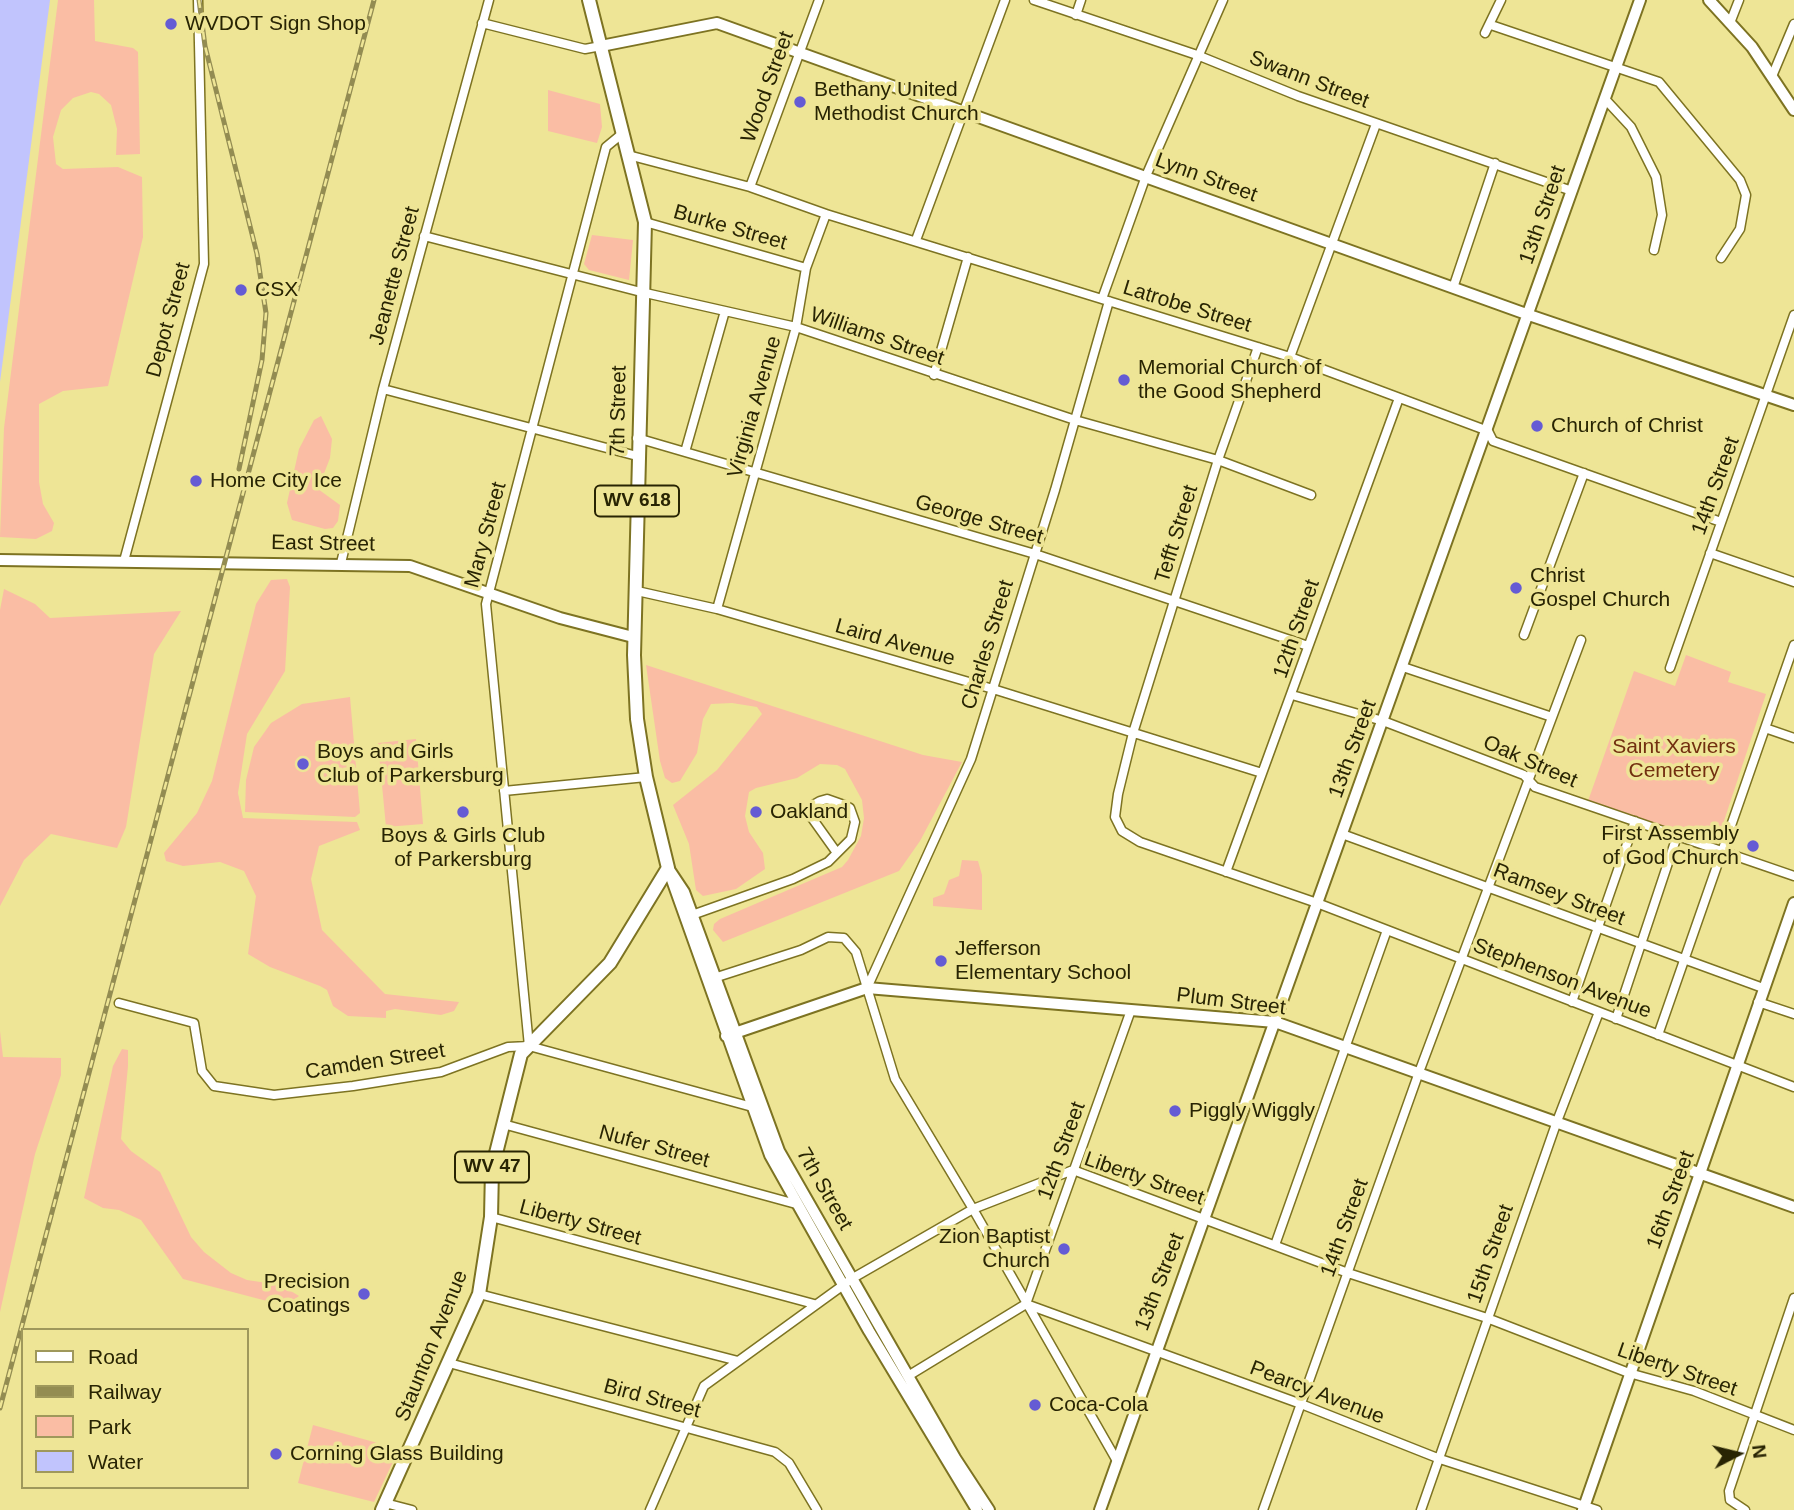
<!DOCTYPE html>
<html>
<head>
<meta charset="utf-8">
<style>
  body { margin:0 }
  #map { position:relative; width:1794px; height:1510px; overflow:hidden; background:#eee596; font-family:Arial,sans-serif }
  canvas { display:block }
  .legend { position:absolute; left:21px; top:1328px; width:228px; height:161px; box-sizing:border-box; background:#eee596; border:2px solid #9f985b; margin:0; padding:9px 12px; list-style:none; font-size:21px; color:#282403 }
  .legend li { display:flex; align-items:center; gap:14px; height:35px }
  .legend b { width:35px; border:2px solid #9f985b }
  .north { position:absolute; left:1703px; top:1419px; width:70px; height:70px; -webkit-text-stroke:5px #eee596; paint-order:stroke; rotate:83deg; font-size:19px; font-weight:700; line-height:28px; text-align:center; color:#282403 }
  .north::after { content:''; display:block; margin:auto; width:24px; height:32px; background:#282403; clip-path:polygon(50% 0,100% 100%,50% 72%,0 100%) }
</style>
</head>
<body>
<div id="map">
<canvas width="1794" height="1510"></canvas>
<ul class="legend">
<li><b style="height:9px;background:#fff"></b>Road</li>
<li><b style="height:9px;background:#938c52"></b>Railway</li>
<li><b style="height:19px;background:#fabda4"></b>Park</li>
<li><b style="height:19px;background:#c1c4fd"></b>Water</li>
</ul>
<div class="north">N</div>
</div>
<script>
const context = document.querySelector('canvas').getContext('2d');
context.lineJoin = 'round';
function paint(path, color) { context.fillStyle = color; context.fill(path, 'evenodd'); }
const shape = rows => new Path2D(rows.map(r => 'M' + r).join(''));
function strokePath(path, color, width, dash) { context.strokeStyle = color; context.lineWidth = width; context.lineCap = dash ? 'butt' : 'round'; context.setLineDash(dash || []); context.stroke(path); }
function label(font, color, halo, rows, align = 'center') {
  context.font = font + ' Arial,sans-serif'; context.lineWidth = 7; context.setLineDash([]); context.textBaseline = 'middle'; context.strokeStyle = halo; context.fillStyle = color; for (const [text, x, y, turn = 0] of rows) {
    context.save(); context.translate(x, y); context.rotate((+turn || 0) * Math.PI / 180); context.textAlign = isNaN(turn) ? turn : align; if (halo) context.strokeText(text, 0, 0); context.fillText(text, 0, 0); context.restore();
  }
}
const green = shape([
  [58,0,94,0,95,41,133,48,138,52,140,154,116,155,117,129,111,105,99,94,91,92,73,98,61,110,53,137,56,164,63,169,118,167,142,177,143,237,108,386,63,391,39,404,39,482,43,504,54,523,52,531,36,539,0,537,4,428],
  [548,90,600,104,602,127,597,143,548,131],
  [592,235,633,240,629,280,589,270,584,264],
  [321,416,332,439,330,458,318,489,340,505,338,521,333,528,325,529,292,520,287,503,299,449,314,420],
  [287,579,290,587,285,671,247,734,238,793,243,818,357,822,360,830,319,846,311,879,322,930,385,994,459,1002,454,1011,441,1015,395,1009,386,1011,386,1018,348,1016,333,1006,327,990,320,986,270,967,248,954,256,896,244,871,220,862,183,866,166,861,164,853,197,813,212,781,256,604,271,580],
  [4,589,35,604,50,618,181,611,154,654,126,827,117,848,51,834,24,860,0,906,0,610],
  [1686,655,1731,672,1728,682,1766,694,1716,845,1588,801,1634,671,1675,686],
  [646,665,923,755,962,762,920,841,899,871,723,942,713,930,714,924,720,919,842,867,848,860,861,836,864,818,862,800,845,769,837,765,820,764,797,778,756,788,749,792,745,816,749,832,763,853,765,869,736,889,703,896,696,890,689,844,673,805,717,770,762,714,757,707,732,703,711,704,703,719,697,753,680,781,672,783,665,778,660,761],
  [350,697,360,813,355,817,245,812,246,780,254,747,271,723,302,704],
  [416,739,423,824,386,827,378,743],
  [962,860,978,861,982,875,982,910,933,906,933,898,944,894,949,880,959,876],
  [0,1031,3,1057,61,1058,61,1075,35,1154,0,1312],
  [122,1049,128,1050,128,1066,121,1139,131,1151,160,1172,191,1237,204,1252,231,1273,247,1280,281,1285,299,1296,286,1306,183,1279,141,1220,119,1210,103,1208,84,1198,113,1066],
  [313,1425,399,1449,374,1502,298,1483]
]);
const water = shape([
  [0,0,50,0,0,382]
]);
const street = shape([
  [1034,0,1197,55,1298,96,1572,191],
  [1076,15,1081,0],
  [482,23,585,49,601,46],
  [1730,23,1739,0],
  [1491,25,1659,82,1740,180,1746,195,1740,229,1721,258],
  [1485,33,1501,0],
  [1773,74,1794,24],
  [1605,99,1631,127,1656,177,1662,215,1654,250],
  [628,155,750,187,826,214,1290,357,1488,431,1493,441,1721,522],
  [750,187,819,0],
  [645,222,806,268],
  [424,236,641,292,796,327,1075,420,1218,460,1311,495],
  [916,240,1005,0],
  [1453,288,1495,163],
  [1102,299,1146,176,1223,0],
  [1258,347,1218,460,1133,733,1118,794,1115,817,1122,831,1140,842,1317,903,1794,1087],
  [1290,357,1376,124],
  [934,375,968,257],
  [383,389,637,456],
  [637,438,1035,554,1308,646],
  [685,452,725,311],
  [1710,553,1794,582],
  [124,561,204,264,198,0],
  [341,563,383,389,489,0],
  [637,591,717,609,993,689,1262,773],
  [717,609,796,327,806,268,826,214],
  [1524,635,1584,473],
  [1403,667,1552,717],
  [1670,668,1794,315],
  [1292,695,1383,721,1524,775,1535,787,1794,876],
  [1765,728,1794,738],
  [504,791,646,777],
  [1342,834,1763,988],
  [1226,872,1399,398],
  [692,915,793,879,828,862,851,839,855,822,850,808,844,805,827,799,820,801,813,805,812,818,837,853],
  [714,978,801,950,828,937,844,938,856,952,895,1079,973,1209,1117,1461],
  [867,988,971,759,1055,490,1109,301],
  [1572,1002,1635,821],
  [1758,1002,1794,1014],
  [119,1003,194,1023,202,1071,214,1086,274,1095,353,1086,441,1072,508,1047,529,1046,756,1108],
  [1616,1019,1677,836],
  [1658,1035,1794,645],
  [529,1046,486,604,606,147,623,133],
  [503,1124,796,1204],
  [491,1217,814,1304],
  [1275,1245,1387,930],
  [479,1294,738,1361],
  [1026,1304,1301,1404,1440,1459,1597,1510],
  [1026,1304,1131,1010],
  [449,1363,775,1452,789,1463,817,1510],
  [908,1376,1026,1304],
  [385,1503,412,1510],
  [650,1510,704,1386,853,1278,973,1209,1073,1170,1348,1273,1487,1318,1629,1373,1694,1391,1794,1430],
  [1263,1510,1418,1075,1581,640],
  [1421,1510,1556,1124,1599,1012],
  [1745,1510,1730,1500,1729,1491,1794,1298]
]);
const secondary = shape([
  [1709,0,1752,47,1794,110],
  [601,46,717,23,1529,315,1794,405],
  [0,560,410,566,560,618,633,637],
  [668,868,684,892,779,1151,955,1458,989,1510],
  [671,877,770,1155,869,1331,977,1510],
  [726,1036,867,988,1275,1022,1794,1207],
  [1100,1510,1640,0],
  [1583,1510,1794,903]
]);
const primary = shape([
  [382,1510,479,1294,491,1217,492,1169,521,1054,610,963,668,868,646,777,637,719,634,655,645,222,589,0]
]);
const rail = shape([
  [199,0,205,46,257,254,266,313,262,360,239,469],
  [0,1408,374,0]
]);
const markers = [
  [171,24,7,"#655bd4"],
  [800,102,7,"#655bd4"],
  [241,290,7,"#655bd4"],
  [1124,380,7,"#655bd4"],
  [1537,426,7,"#655bd4"],
  [196,481,7,"#655bd4"],
  [1516,588,7,"#655bd4"],
  [303,764,7,"#655bd4"],
  [463,812,7,"#655bd4"],
  [756,812,7,"#655bd4"],
  [1753,846,7,"#655bd4"],
  [941,961,7,"#655bd4"],
  [1175,1111,7,"#655bd4"],
  [1064,1249,7,"#655bd4"],
  [364,1294,7,"#655bd4"],
  [1035,1405,7,"#655bd4"],
  [276,1454,7,"#655bd4"]
];
const shields = [
  [637,501,84],
  [492,1167,74]
];
const shieldNames = [
  ["WV 618",637,501],
  ["WV 47",492,1167]
];
const poiNames = [
  ["WVDOT Sign Shop",185,24],
  ["Bethany United",814,90],
  ["Methodist Church",814,114],
  ["CSX",255,290],
  ["Memorial Church of",1138,368],
  ["the Good Shepherd",1138,392],
  ["Church of Christ",1551,426],
  ["Home City Ice",210,481],
  ["Christ",1530,576],
  ["Gospel Church",1530,600],
  ["Boys and Girls",317,752],
  ["Club of Parkersburg",317,776],
  ["Oakland",770,812],
  ["First Assembly",1739,834,"right"],
  ["of God Church",1739,858,"right"],
  ["Boys & Girls Club",463,836,"center"],
  ["of Parkersburg",463,860,"center"],
  ["Jefferson",955,949],
  ["Elementary School",955,973],
  ["Piggly Wiggly",1189,1111],
  ["Zion Baptist",1050,1237,"right"],
  ["Church",1050,1261,"right"],
  ["Precision",350,1282,"right"],
  ["Coatings",350,1306,"right"],
  ["Coca-Cola",1049,1405],
  ["Corning Glass Building",290,1454]
];
const streetNames = [
  ["Swann Street",1309,80,21],
  ["Wood Street",768,87,-70],
  ["Lynn Street",1206,178,20],
  ["13th Street",1543,215,-71],
  ["Burke Street",730,228,16],
  ["Jeanette Street",395,276,-75],
  ["Latrobe Street",1187,307,17],
  ["Depot Street",169,320,-75],
  ["Williams Street",877,337,19],
  ["Virginia Avenue",755,407,-74],
  ["7th Street",619,411,-89],
  ["14th Street",1716,486,-70],
  ["George Street",979,520,16],
  ["Tefft Street",1177,534,-73],
  ["Mary Street",486,535,-75],
  ["East Street",323,544,1],
  ["12th Street",1297,629,-71],
  ["Laird Avenue",895,643,16],
  ["Charles Street",988,645,-73],
  ["13th Street",1353,749,-70],
  ["Oak Street",1530,762,24],
  ["Ramsey Street",1559,895,21],
  ["Stephenson Avenue",1562,979,21],
  ["Plum Street",1231,1002,7],
  ["Camden Street",375,1062,-9],
  ["Nufer Street",654,1147,15],
  ["12th Street",1062,1151,-70],
  ["Liberty Street",1144,1179,19],
  ["7th Street",824,1189,60],
  ["16th Street",1671,1200,-70],
  ["Liberty Street",580,1223,15],
  ["14th Street",1345,1228,-70],
  ["15th Street",1491,1254,-71],
  ["13th Street",1160,1282,-69],
  ["Staunton Avenue",432,1346,-68],
  ["Liberty Street",1677,1370,19],
  ["Pearcy Avenue",1317,1393,21],
  ["Bird Street",652,1399,15]
];
const parkNames = [
  ["Saint Xaviers",1674,747],
  ["Cemetery",1674,771]
];
paint(green, '#fabda4');
paint(water, '#c1c4fd');
strokePath(street, '#7d7322', 11);
strokePath(secondary, '#7d7322', 14);
strokePath(primary, '#7d7322', 16);
strokePath(street, '#fff', 8);
strokePath(secondary, '#fff', 10);
strokePath(primary, '#fff', 12);
strokePath(rail, '#938c52', 5);
strokePath(rail, '#eee596', 2.5, [8]);
for (const [x, y, r, color] of markers) { const dot = new Path2D(); dot.arc(x, y, r, 0, 2 * Math.PI); context.fillStyle = color; context.fill(dot); strokePath(dot, '#eee596', 2.5); }
for (const [x, y, w] of shields) { const box = new Path2D(); box.roundRect(x - w / 2, y - 15.5, w, 31, 5); context.fillStyle = '#eee596'; context.fill(box); strokePath(box, '#282403', 2); }
label('bold 19px', '#282403', null, shieldNames);
label('21px', '#282403', '#eee596', poiNames, 'left');
label('21px', '#282403', '#eee596', streetNames);
label('21px', '#722f10', '#eee596', parkNames);
</script>
</body>
</html>
